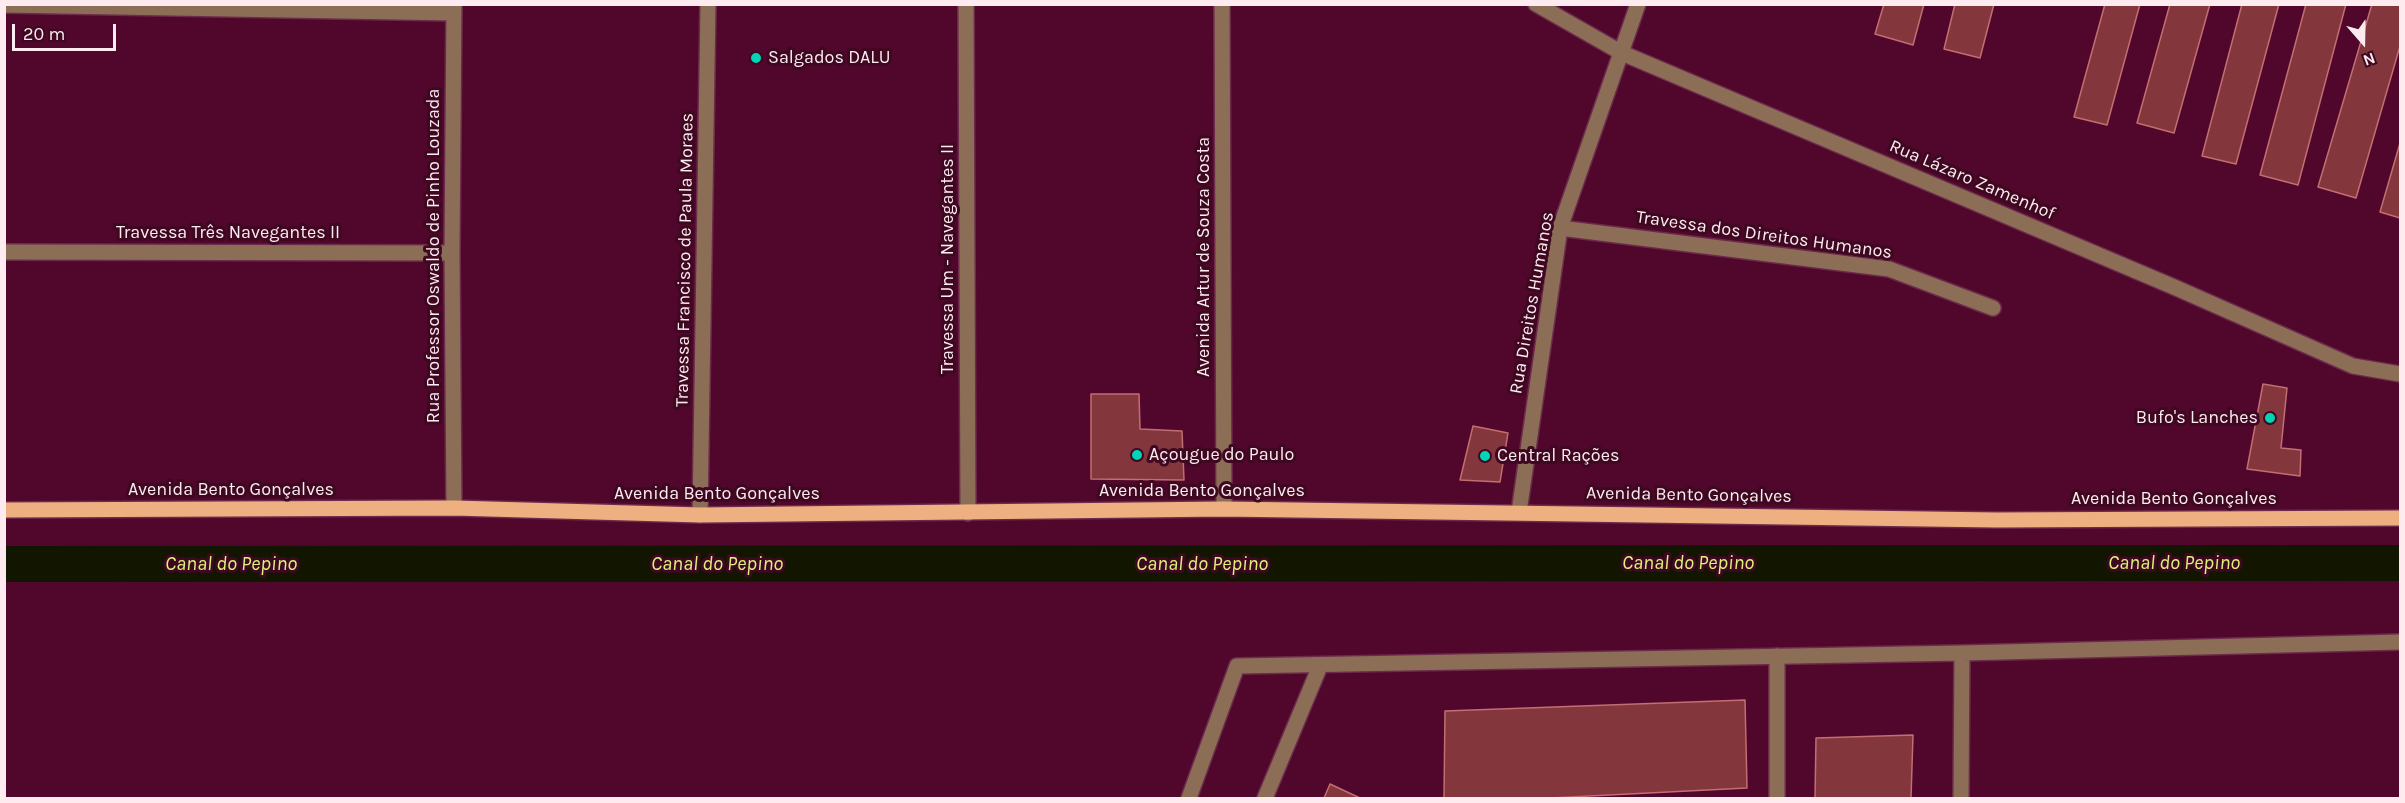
<!DOCTYPE html>
<html>
<head>
<meta charset="utf-8">
<style>
  body { margin:0 }
  #map { position:relative; width:2405px; height:803px; overflow:hidden; background:#50072b; font-family:Karla,sans-serif }
  canvas { display:block }
  .frame { position:absolute; inset:0; border:6px solid #fdebf0; pointer-events:none }
  .north { position:absolute; left:2333px; top:12px; width:60px; height:60px; -webkit-text-stroke:4px #3e0821; paint-order:stroke; rotate:160deg; font-size:16px; font-weight:700; line-height:24px; text-align:center; color:#fdebf0 }
  .north::after { content:''; display:block; margin:auto; width:21px; height:27px; background:#fdebf0; clip-path:polygon(50% 0,100% 100%,50% 72%,0 100%) }
  .scale { position:absolute; left:12px; top:24px; width:104px; height:27px; box-sizing:border-box; border:3px solid #fdebf0; border-top:0; padding-left:8px; font-size:18px; line-height:21px; white-space:nowrap; color:#fdebf0; -webkit-text-stroke:4px #3e0821; paint-order:stroke }
</style>
</head>
<body>
<div id="map">
<canvas width="2405" height="803"></canvas>
<div class="frame"></div>
<div class="north">N</div>
<div class="scale">20 m</div>
</div>
<script>
const context = document.querySelector('canvas').getContext('2d');
context.lineJoin = 'round';
const shape = rows => new Path2D(rows.map(r => 'M' + r).join(''));
function strokePath(path, color, width, dash) { context.strokeStyle = color; context.lineWidth = width; context.lineCap = dash ? 'butt' : 'round'; context.setLineDash(dash || []); context.stroke(path); }
function paint(path, color) { context.fillStyle = color; context.fill(path, 'evenodd'); }
function label(font, color, halo, rows, align = 'center') {
  context.font = font + ' Karla,sans-serif'; context.lineWidth = 6; context.setLineDash([]); context.textBaseline = 'middle'; context.strokeStyle = halo; context.fillStyle = color; for (const [text, x, y, turn = 0] of rows) {
    context.save(); context.translate(x, y); context.rotate((+turn || 0) * Math.PI / 180); context.textAlign = isNaN(turn) ? turn : align; if (halo) context.strokeText(text, 0, 0); context.fillText(text, 0, 0); context.restore();
  }
}
const canal = shape([
  [4,564,2400,563]
]);
const building = shape([
  [1884,4,1924,4,1913,45,1875,34,1884,4],
  [1955,4,1994,4,1980,58,1944,49,1955,4],
  [2105,4,2140,4,2107,125,2074,117,2105,4],
  [2170,4,2210,4,2174,133,2137,123,2170,4],
  [2242,4,2279,4,2236,164,2202,156,2242,4],
  [2306,4,2346,4,2298,185,2260,175,2306,4],
  [2372,4,2400,4,2400,46,2356,198,2318,187,2372,4],
  [2400,143,2400,218,2380,212,2400,143],
  [2263,384,2287,388,2281,448,2301,450,2300,476,2247,469,2263,384],
  [1091,394,1139,394,1140,429,1182,431,1184,480,1091,479,1091,394],
  [1473,426,1508,433,1500,482,1460,480,1473,426],
  [1745,700,1747,788,1550,798,1444,798,1445,711,1745,700],
  [1913,735,1911,798,1815,798,1816,738,1913,735],
  [1330,784,1360,798,1324,798,1330,784]
]);
const minor = shape([
  [966,4,968,513],
  [1222,4,1224,509],
  [1536,4,1622,53,2174,287,2353,366,2400,374],
  [4,5,454,13],
  [1560,228,1889,269,1993,308],
  [4,252,452,253],
  [454,508,452,253,454,4],
  [1519,512,1560,228,1638,4],
  [700,515,708,4],
  [1777,656,1777,798],
  [1189,798,1237,666,1962,653,2400,642],
  [1265,798,1320,666],
  [1961,798,1962,653]
]);
const major = shape([
  [4,510,454,508,700,515,1224,509,1997,520,2400,518]
]);
const markers = [
  [756,58,6,"#02d5b6"],
  [2270,418,6,"#02d5b6"],
  [1137,455,6,"#02d5b6"],
  [1485,456,6,"#02d5b6"]
];
const poiNames = [
  ["Salgados DALU",768,58],
  ["Bufo's Lanches",2258,418,"right"],
  ["Açougue do Paulo",1149,455],
  ["Central Rações",1497,456]
];
const streetNames = [
  ["Rua Lázaro Zamenhof",1972,180,23],
  ["Travessa Três Navegantes II",228,233],
  ["Travessa dos Direitos Humanos",1764,235,8],
  ["Rua Professor Oswaldo de Pinho Louzada",434,256,-90],
  ["Avenida Artur de Souza Costa",1204,257,-90],
  ["Travessa Um - Navegantes II",948,259,-90],
  ["Travessa Francisco de Paula Moraes",685,260,-89],
  ["Rua Direitos Humanos",1532,303,-80],
  ["Avenida Bento Gonçalves",231,490],
  ["Avenida Bento Gonçalves",1202,491],
  ["Avenida Bento Gonçalves",717,494],
  ["Avenida Bento Gonçalves",1689,495,1],
  ["Avenida Bento Gonçalves",2174,499]
];
const waterNames = [
  ["Canal do Pepino",1688,563],
  ["Canal do Pepino",2174,563],
  ["Canal do Pepino",231,564],
  ["Canal do Pepino",717,564],
  ["Canal do Pepino",1202,564]
];
strokePath(canal, '#121600', 36);
paint(building, '#84363d');
strokePath(building, '#c26e72', 1.5);
strokePath(minor, '#6c2b4b', 18);
strokePath(major, '#6c2b4b', 18);
strokePath(minor, '#8c6e57', 15);
strokePath(major, '#efb081', 15);
for (const [x, y, r, color] of markers) { const dot = new Path2D(); dot.arc(x, y, r, 0, 2 * Math.PI); context.fillStyle = color; context.fill(dot); strokePath(dot, '#3e0821', 2); }
label('18px', '#fdebf0', '#3e0821', poiNames, 'left');
label('18px', '#fdebf0', '#3e0821', streetNames);
label('italic 20px', '#ddf17c', '#3e0821', waterNames);
</script>
</body>
</html>
